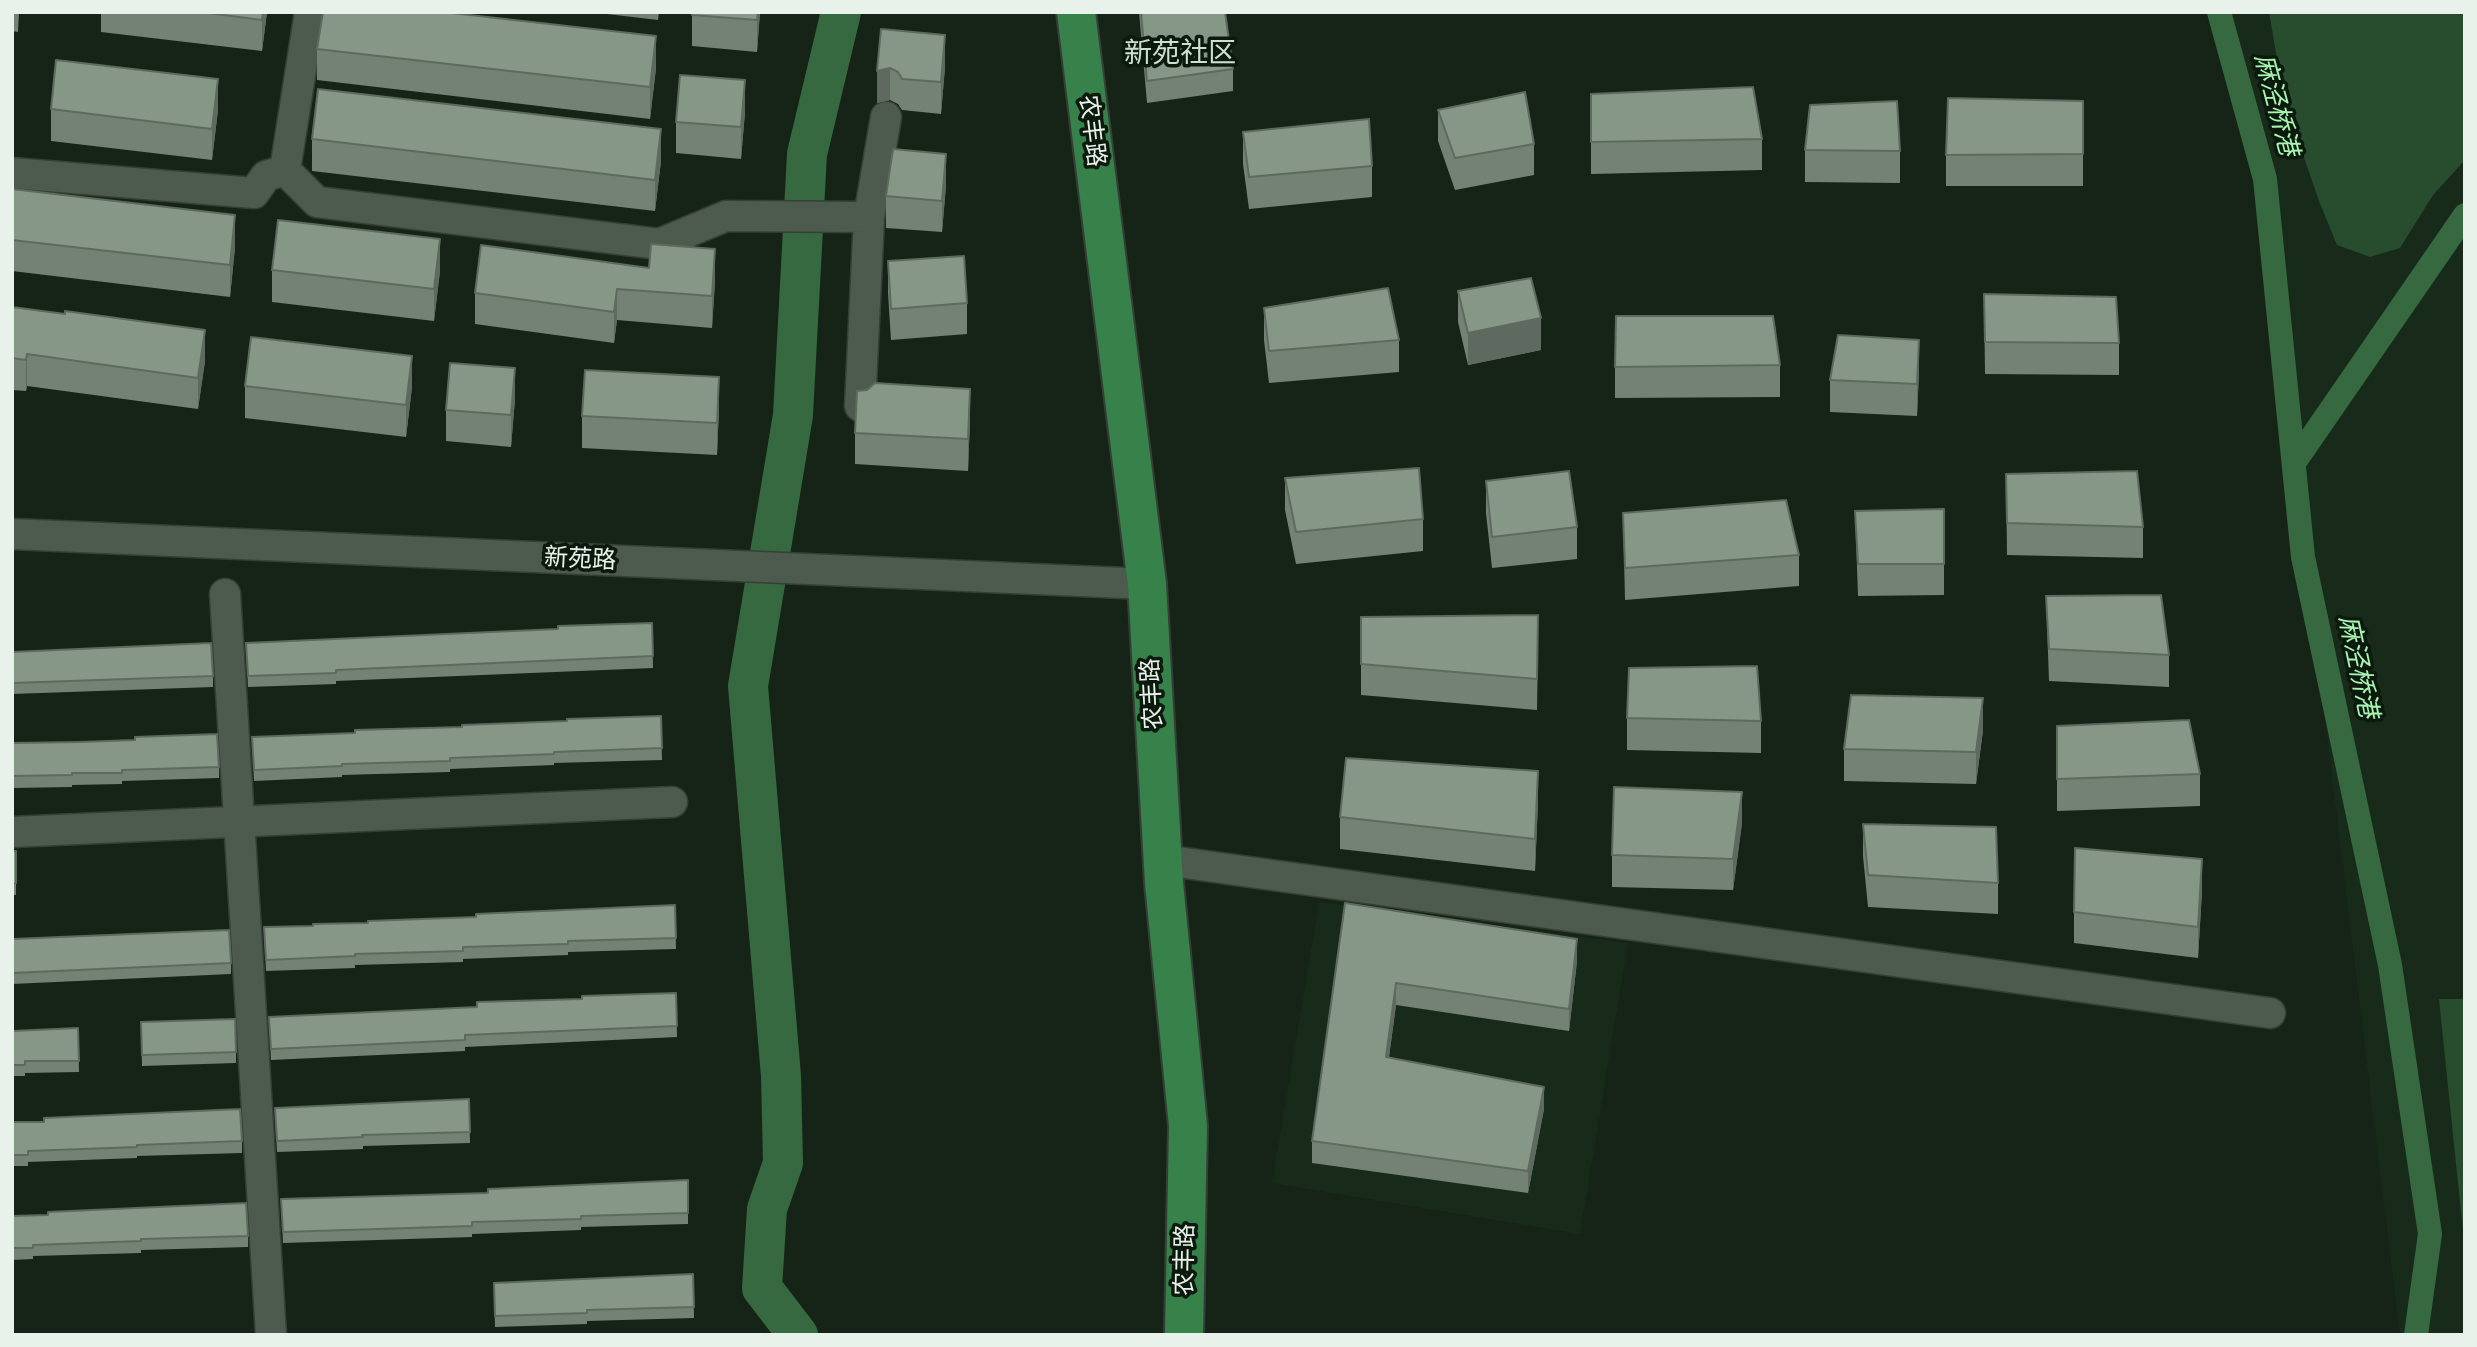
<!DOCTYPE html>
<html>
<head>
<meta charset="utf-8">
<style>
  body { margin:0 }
  #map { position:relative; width:2477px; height:1347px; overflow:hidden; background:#162317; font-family:Signika,sans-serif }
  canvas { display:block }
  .frame { position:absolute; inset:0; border:14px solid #e9f2ea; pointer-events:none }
</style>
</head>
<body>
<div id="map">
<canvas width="2477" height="1347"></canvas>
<div class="frame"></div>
</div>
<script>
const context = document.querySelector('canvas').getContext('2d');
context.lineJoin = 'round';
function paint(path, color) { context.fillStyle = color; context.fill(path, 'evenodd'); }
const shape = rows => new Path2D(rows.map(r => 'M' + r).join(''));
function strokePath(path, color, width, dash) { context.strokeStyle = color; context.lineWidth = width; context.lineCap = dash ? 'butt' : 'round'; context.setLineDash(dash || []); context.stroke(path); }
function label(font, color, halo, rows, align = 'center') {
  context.font = font + ' Signika,"Noto Sans SC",sans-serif'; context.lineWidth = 7; context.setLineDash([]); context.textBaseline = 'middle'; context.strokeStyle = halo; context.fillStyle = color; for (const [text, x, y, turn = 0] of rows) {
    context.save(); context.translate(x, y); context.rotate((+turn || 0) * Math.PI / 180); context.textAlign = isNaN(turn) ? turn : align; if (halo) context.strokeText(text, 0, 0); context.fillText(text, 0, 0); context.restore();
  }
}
const built = shape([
  [2219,12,2465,12,2465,1335,2400,1335,2294,463,2265,179],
  [1319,902,1628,943,1580,1234,1272,1183]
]);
const green = shape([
  [2269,12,2465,12,2465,160,2433,195,2400,248,2370,257,2337,245,2319,201,2284,99],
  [2439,999,2465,999,2465,1248,2456,1164]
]);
const canal = shape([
  [2219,12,2265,179,2303,557,2390,965,2430,1234,2416,1335],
  [2294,463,2465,215]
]);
const river = shape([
  [798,1335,762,1288,767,1209,783,1163,781,1076,748,686,793,415,807,154,841,12]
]);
const minor = shape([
  [285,170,317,202,659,244,726,216,869,217],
  [12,173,254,193,266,176,285,170,310,12],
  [860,406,869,217,886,117],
  [12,534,1147,584],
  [225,594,271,1335],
  [12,832,672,802],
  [1163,860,2270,1013]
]);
const major = shape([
  [1076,12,1147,584,1164,883,1188,1126,1184,1335]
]);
const wall = shape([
  [12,12,19,12,18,32,12,31],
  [101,12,267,12,262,51,101,32],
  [590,12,659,12,658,20],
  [692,12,760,12,757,52,692,46],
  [1139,12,1225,12,1233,69,1233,91,1147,103],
  [881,29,945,67,941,114,902,110,898,104,890,100,877,103],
  [317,49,656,68,650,119,317,80],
  [1591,94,1762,139,1762,170,1591,174],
  [2083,101,2083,186,1946,186,1946,155],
  [51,109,218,110,212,160,51,141],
  [1438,110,1534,144,1534,175,1455,190,1438,141],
  [745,112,741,159,676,153,676,122],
  [1243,132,1372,166,1372,197,1249,209,1243,164],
  [312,139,661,161,655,211,312,171],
  [1805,150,1900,151,1900,183,1805,182],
  [946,185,942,232,886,228,886,196],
  [12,189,235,247,230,297,12,271],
  [888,261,967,303,967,334,891,340,888,293],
  [272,270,440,271,434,321,272,302],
  [715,281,712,328,617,320,614,343,475,324,475,293],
  [1458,291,1541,350,1468,365,1458,322],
  [1984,294,2119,343,2119,375,1985,374],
  [12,307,205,361,198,409,27,386,26,391,12,390],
  [1264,308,1399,340,1399,372,1269,383,1264,340],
  [1780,365,1780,397,1615,398,1615,367],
  [1919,372,1917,416,1830,412,1830,380],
  [245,386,412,387,406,437,245,418],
  [515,399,511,447,446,441,446,410],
  [719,409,717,455,582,448,582,416],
  [970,420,968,471,855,464,855,433],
  [2006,474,2143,527,2143,558,2007,555],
  [1285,478,1423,519,1423,551,1296,564,1285,510],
  [1486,481,1577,527,1577,559,1492,568,1486,513],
  [1944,509,1944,595,1858,596,1855,511],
  [1623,513,1799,555,1799,586,1625,600],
  [2046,596,2169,655,2169,687,2049,681],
  [1361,617,1538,647,1537,710,1361,695],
  [652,623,653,668,336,681,336,684,248,687,246,643,558,629],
  [12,652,213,676,213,687,12,694],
  [661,716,662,760,554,763,554,765,450,769,450,772,342,775,342,777,254,781,252,737,355,733],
  [1627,718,1761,721,1761,753,1627,750],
  [2057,726,2200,774,2200,806,2057,811],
  [1983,730,1976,784,1844,781,1844,749],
  [12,743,219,767,219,778,122,781,122,784,72,785,72,787,12,788],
  [1538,803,1535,871,1340,849,1340,817],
  [1742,823,1733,890,1612,887,1612,855],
  [1863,824,1998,883,1998,914,1868,907,1863,856],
  [12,851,16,851,16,895,12,895],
  [2202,891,2198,958,2074,943,2074,912],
  [1345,903,1577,961,1569,1031,1396,1005,1389,1057,1544,1109,1528,1193,1312,1163,1312,1141],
  [675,905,676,949,568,952,568,955,463,959,463,962,355,965,355,968,266,971,264,927,313,926],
  [12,939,231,963,231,974,12,984],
  [676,993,677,1037,465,1047,465,1051,271,1060,269,1017,477,1007,582,999],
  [141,1022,236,1052,236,1063,142,1066],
  [78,1028,79,1072,25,1073,25,1076,12,1076,12,1031],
  [469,1099,470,1143,363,1146,363,1149,277,1152,275,1108],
  [12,1122,242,1141,242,1153,137,1156,137,1158,28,1162,28,1166,12,1166],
  [688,1180,688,1224,581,1227,581,1230,472,1234,472,1237,283,1243,281,1199,488,1193],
  [12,1216,248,1236,248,1247,141,1250,141,1253,33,1256,33,1259,12,1260],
  [693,1274,694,1318,587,1321,587,1324,495,1327,494,1283]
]);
const shadedWall = shape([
  [263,12,267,12,262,51,262,20],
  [758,12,760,12,757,52,757,20],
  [945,35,945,67,941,114,941,82],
  [656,36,656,68,650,119,650,87],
  [890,68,890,100,877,103,877,71],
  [218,79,218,110,212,160,212,129],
  [745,80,745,112,741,159,741,127],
  [661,129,661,161,655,211,655,180],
  [946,154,946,185,942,232,942,201],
  [235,215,235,247,230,297,230,265],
  [440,239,440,271,434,321,434,289],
  [715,249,715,281,712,328,712,296],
  [617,289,617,320,614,343,614,312],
  [1541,318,1541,350,1468,365,1468,333],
  [205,330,205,361,198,409,198,378],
  [1919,340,1919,372,1917,416,1917,384],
  [27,354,27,386,26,391,26,360],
  [412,356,412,387,406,437,406,405],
  [515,368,515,399,511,447,511,415],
  [719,377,719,409,717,455,717,423],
  [970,389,970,420,968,471,968,439],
  [1983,698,1983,730,1976,784,1976,752],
  [1538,771,1538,803,1535,871,1535,839],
  [1742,792,1742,823,1733,890,1733,859],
  [2202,859,2202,891,2198,958,2198,927],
  [1577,939,1577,961,1569,1031,1569,1009],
  [1396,983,1396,1005,1386,1079,1386,1057],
  [1544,1087,1544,1109,1528,1193,1528,1171]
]);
const building = shape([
  [201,12,263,12,262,20,201,12],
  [323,12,443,12,656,36,650,87,317,49,323,12],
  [692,12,758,12,757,20,692,15,692,12],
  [1141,12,1225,12,1233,69,1147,81,1141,12],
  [881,29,945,35,941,82,902,79,898,72,890,68,877,71,881,29],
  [56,60,218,79,212,129,51,109,56,60],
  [680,75,745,80,741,127,676,122,680,75],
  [1753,87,1762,139,1591,142,1591,94,1753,87],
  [318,89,661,129,655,180,312,139,318,89],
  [1525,92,1534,144,1455,158,1438,110,1525,92],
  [1948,98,2083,101,2083,154,1946,155,1948,98],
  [1897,101,1900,151,1805,150,1810,105,1897,101],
  [1369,119,1372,166,1249,177,1243,132,1369,119],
  [893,149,946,154,942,201,886,196,893,149],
  [12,189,235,215,230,265,12,240,12,189],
  [278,220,440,239,434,289,272,270,278,220],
  [651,244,715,249,712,296,617,289,614,312,475,293,481,245,649,268,651,244],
  [964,256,967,303,891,309,888,261,964,256],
  [1531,278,1541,318,1468,333,1458,291,1531,278],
  [1388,288,1399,340,1269,351,1264,308,1388,288],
  [1984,294,2116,297,2119,343,1985,342,1984,294],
  [12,307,65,314,65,311,205,330,198,378,27,354,26,360,12,358,12,307],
  [1616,316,1773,316,1780,365,1615,367,1616,316],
  [1838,335,1919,340,1917,384,1830,380,1838,335],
  [251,337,412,356,406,405,245,386,251,337],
  [450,363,515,368,511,415,446,410,450,363],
  [585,370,719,377,717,423,582,416,585,370],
  [875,383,970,389,968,439,855,433,857,391,867,390,875,383],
  [1419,468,1423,519,1296,532,1285,478,1419,468],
  [1569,471,1577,527,1492,537,1486,481,1569,471],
  [2137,471,2143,527,2007,523,2006,474,2137,471],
  [1786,500,1799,555,1625,568,1623,513,1786,500],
  [1944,509,1944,564,1858,564,1855,511,1944,509],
  [2161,595,2169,655,2049,649,2046,596,2161,595],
  [1538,615,1537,679,1361,664,1361,617,1538,615],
  [652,623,653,656,336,670,336,673,248,676,246,643,558,629,558,626,652,623],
  [211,643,213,676,12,683,12,652,211,643],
  [1757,666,1761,721,1627,718,1629,668,1757,666],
  [1851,695,1983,698,1976,752,1844,749,1851,695],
  [661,716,662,748,554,752,554,754,450,758,450,761,342,764,342,766,254,770,252,737,355,733,355,730,462,727,462,725,567,721,567,719,661,716],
  [2189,720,2200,774,2057,779,2057,726,2189,720],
  [217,734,219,767,122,770,122,773,72,773,72,775,12,776,12,743,80,742,135,740,135,737,217,734],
  [1346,758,1538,771,1535,839,1340,817,1346,758],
  [1614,787,1742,792,1733,859,1612,855,1614,787],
  [1863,824,1996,827,1998,883,1868,875,1863,824],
  [2075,848,2202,859,2198,927,2074,912,2075,848],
  [12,851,16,851,16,883,12,884,12,851],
  [1345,903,1577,939,1569,1009,1396,983,1386,1057,1544,1087,1528,1171,1312,1141,1345,903],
  [675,905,676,938,568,941,568,944,463,947,463,951,355,954,355,956,266,960,264,927,313,926,313,924,368,923,368,921,476,917,476,914,675,905],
  [229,930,231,963,12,973,12,939,229,930],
  [676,993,677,1026,465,1035,465,1040,271,1049,269,1017,477,1007,477,1002,582,999,582,996,676,993],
  [235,1019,236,1052,142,1055,141,1022,235,1019],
  [78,1028,79,1061,25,1061,25,1065,12,1065,12,1031,78,1028],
  [469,1099,470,1132,362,1135,363,1137,277,1141,275,1108,469,1099],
  [240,1109,242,1141,137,1145,137,1147,28,1151,28,1155,12,1155,12,1122,44,1122,44,1118,240,1109],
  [688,1180,688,1213,581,1216,581,1219,472,1222,472,1226,283,1232,281,1199,488,1193,488,1189,688,1180],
  [246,1203,248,1236,141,1239,141,1241,33,1245,33,1248,12,1248,12,1216,48,1215,48,1212,246,1203],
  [693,1274,694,1307,587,1310,587,1313,495,1316,494,1283,693,1274]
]);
const streetNames = [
  ["农丰路",1091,131,83],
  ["新苑路",580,560,3],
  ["农丰路",1153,694,-93],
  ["农丰路",1186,1260,-89]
];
const waterNames = [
  ["麻泾桥港",2275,105,75],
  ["麻泾桥港",2357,667,78]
];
const quarterNames = [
  ["新苑社区",1180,55]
];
paint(built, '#182b1a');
paint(green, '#284c2e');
strokePath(canal, '#36693f', 24);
strokePath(river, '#36693f', 40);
strokePath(minor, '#353f37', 33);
strokePath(major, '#353f37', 42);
strokePath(minor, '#4c5b4e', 30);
strokePath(major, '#36824a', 38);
paint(wall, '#738275');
paint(shadedWall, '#5e6a5f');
paint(building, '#869788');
strokePath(building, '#5e6a5f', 2);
label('24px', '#e9f2ea', '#0c1a0e', streetNames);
label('italic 26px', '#a8f5b3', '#0c1a0e', waterNames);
label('28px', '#cddfcf', '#0c1a0e', quarterNames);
</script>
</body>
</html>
